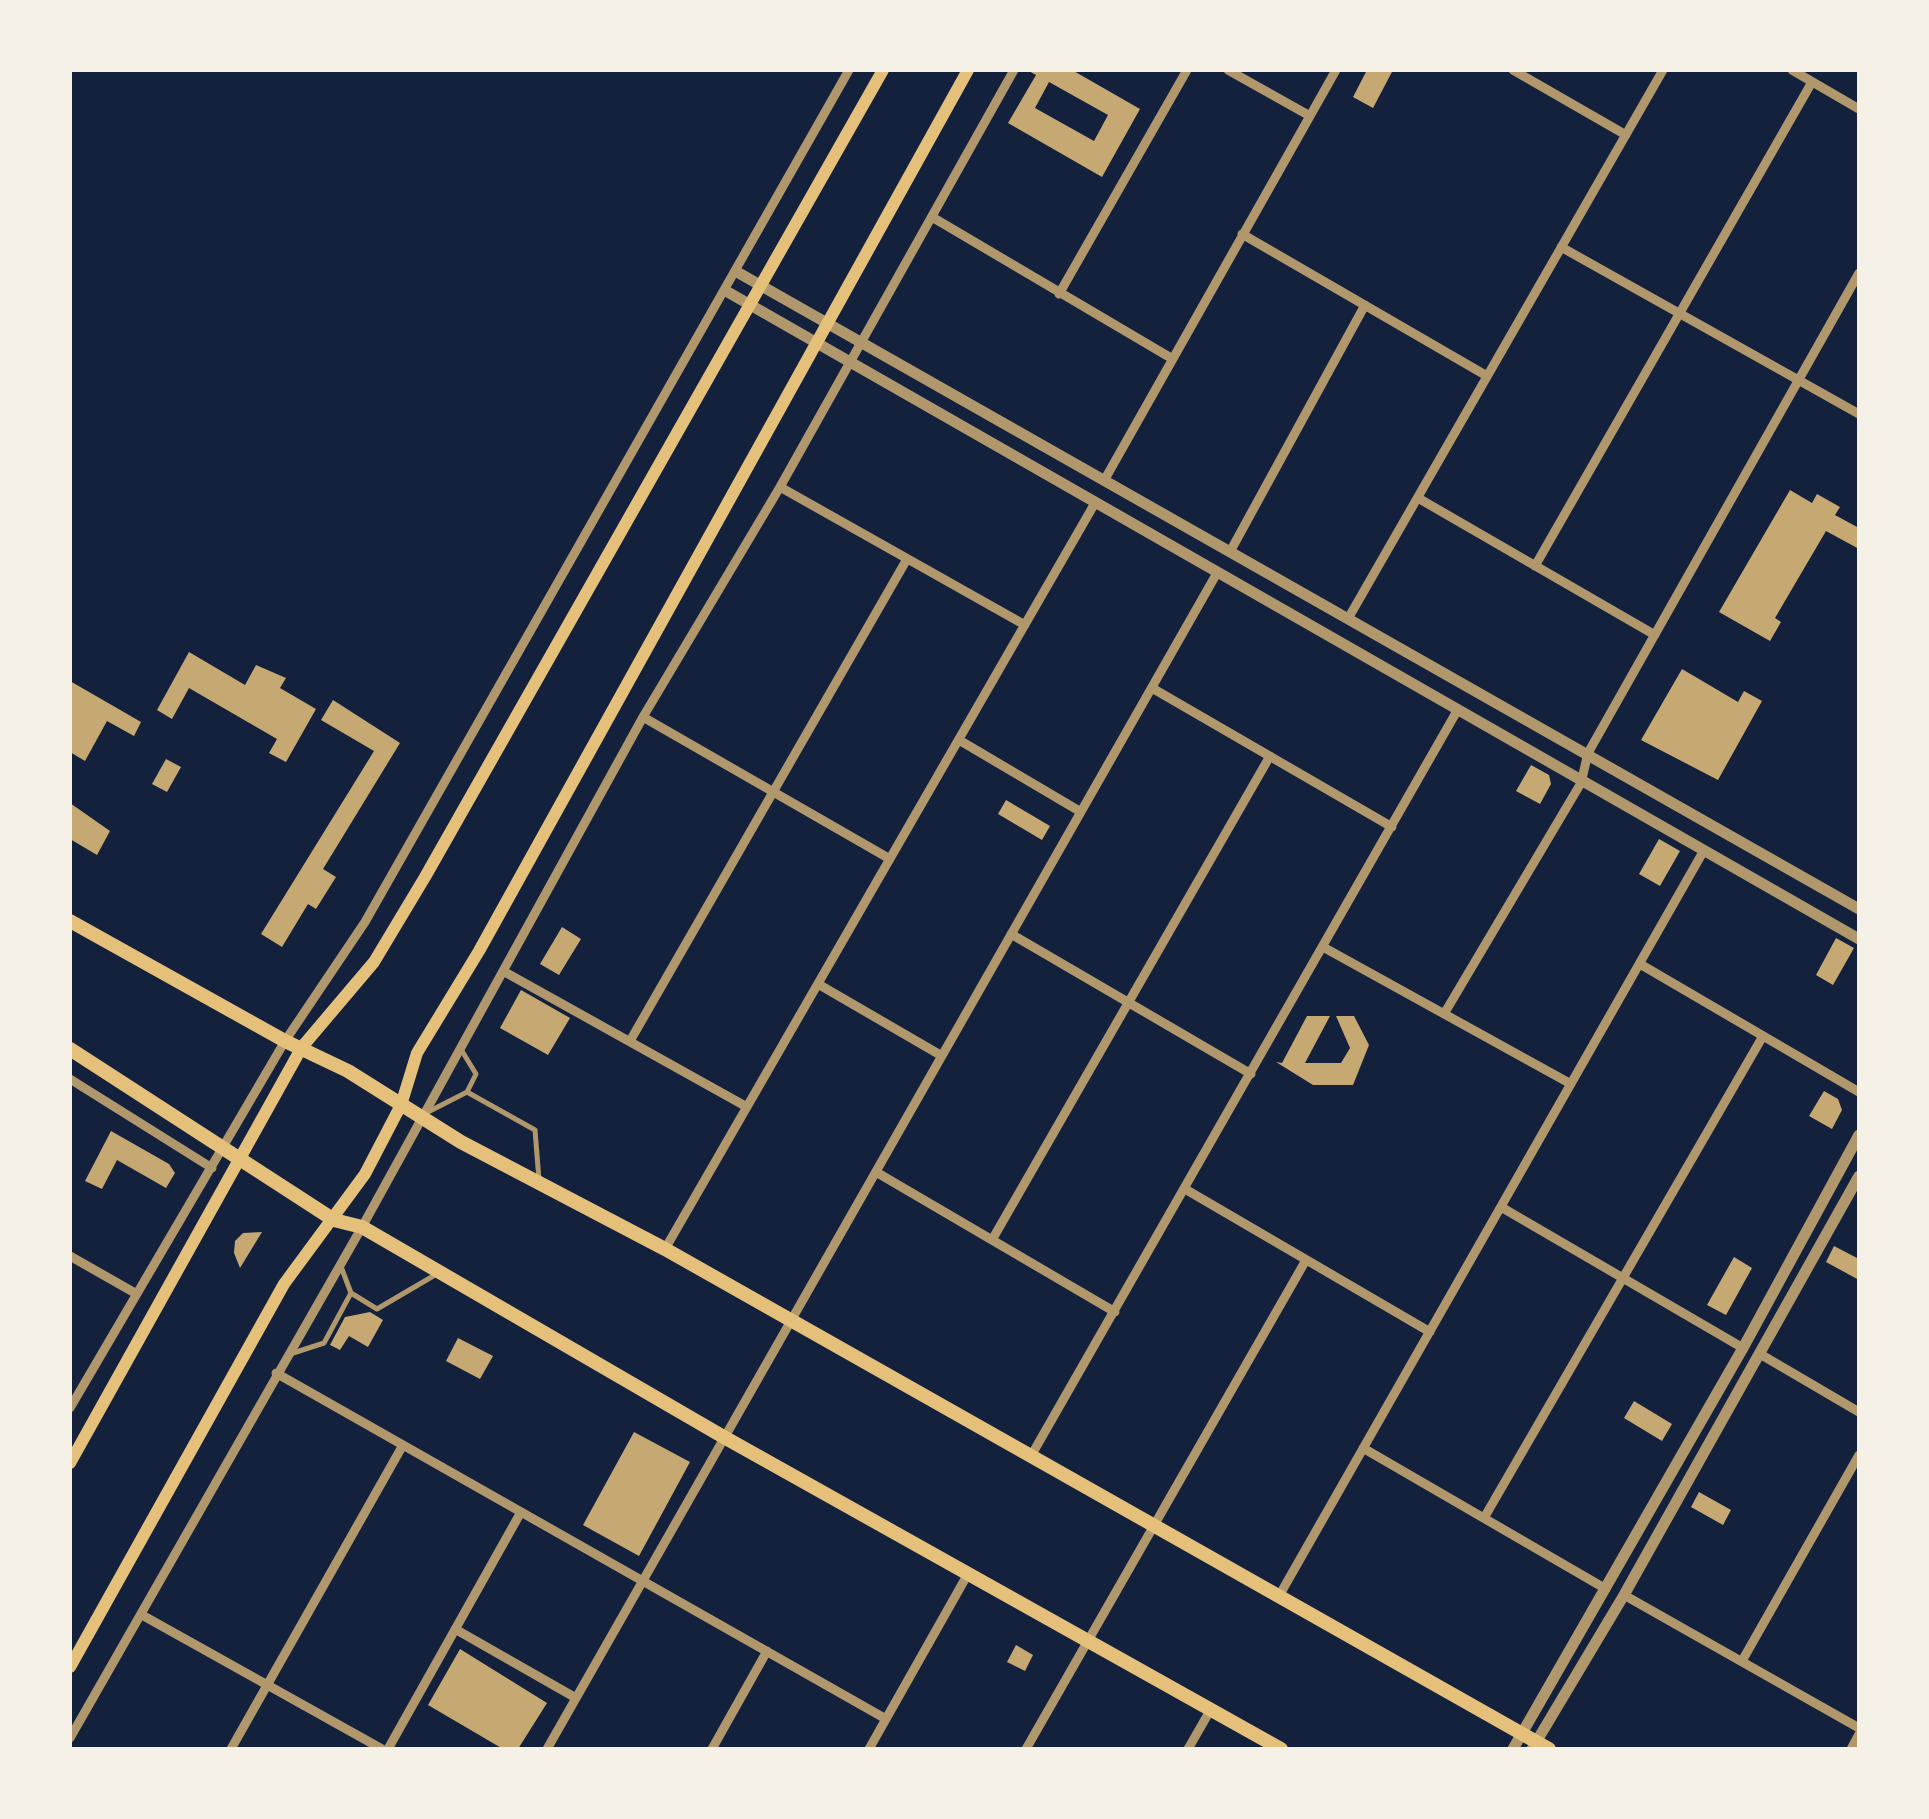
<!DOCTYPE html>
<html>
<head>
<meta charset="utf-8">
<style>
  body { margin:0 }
  #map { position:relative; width:1929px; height:1819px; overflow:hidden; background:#14213d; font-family:"Archivo Narrow",sans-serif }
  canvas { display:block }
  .frame { position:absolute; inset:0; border:72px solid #f6f1e7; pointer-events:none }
</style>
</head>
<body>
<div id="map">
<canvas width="1929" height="1819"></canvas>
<div class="frame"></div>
</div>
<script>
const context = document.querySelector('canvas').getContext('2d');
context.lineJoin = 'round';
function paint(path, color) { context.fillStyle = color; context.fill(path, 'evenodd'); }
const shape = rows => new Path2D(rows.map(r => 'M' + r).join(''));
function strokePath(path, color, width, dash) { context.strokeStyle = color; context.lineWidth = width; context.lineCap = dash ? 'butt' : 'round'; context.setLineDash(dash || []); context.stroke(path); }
const building = shape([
  [1027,70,1072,70,1140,109,1102,177,1008,123,1036,75],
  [1049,82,1108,115,1094,141,1035,108],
  [1367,70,1393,70,1373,108,1353,97],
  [1790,490,1812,503,1817,494,1840,507,1835,515,1859,528,1859,549,1826,531,1775,618,1781,622,1770,641,1719,612],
  [189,652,245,685,256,665,286,678,280,688,316,709,286,762,269,753,277,739,189,688,172,719,157,710],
  [1682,669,1738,702,1744,691,1762,701,1718,780,1641,740],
  [70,681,141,722,134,736,107,721,85,761,70,752],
  [333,700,400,743,323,869,336,877,316,909,308,904,282,947,261,934,374,751,321,720],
  [166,759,181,767,167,792,152,784],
  [1531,765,1549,775,1551,784,1540,804,1516,791],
  [1006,800,1050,826,1042,840,998,814],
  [70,803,110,831,97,855,70,839],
  [1659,839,1680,851,1660,886,1639,874],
  [562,927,581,939,559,975,540,964],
  [1836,938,1854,948,1833,985,1816,975],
  [521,990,570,1018,548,1055,500,1028],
  [1307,1016,1330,1016,1305,1063,1341,1063,1350,1048,1336,1016,1354,1016,1369,1045,1353,1085,1313,1085,1276,1062,1282,1063],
  [1824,1091,1838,1099,1842,1110,1832,1129,1809,1116],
  [111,1131,169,1164,175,1173,166,1188,117,1160,102,1189,85,1181],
  [262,1232,240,1268,234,1253,235,1241,243,1233],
  [1834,1246,1859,1259,1859,1280,1826,1262],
  [1734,1257,1752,1268,1726,1315,1707,1305],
  [370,1312,383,1320,368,1347,349,1336,340,1350,330,1345,345,1317],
  [458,1338,493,1356,480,1379,446,1361],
  [1634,1401,1672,1424,1662,1441,1624,1418],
  [634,1432,690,1462,639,1556,583,1525],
  [1699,1492,1731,1510,1723,1525,1691,1507],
  [1016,1645,1033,1655,1025,1671,1007,1662],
  [460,1649,547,1703,518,1749,503,1749,428,1705]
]);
const service = shape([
  [462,1051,476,1074,467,1092],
  [426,1113,467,1092,535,1130,539,1180],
  [351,1293,377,1309,435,1275],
  [290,1354,324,1343,351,1293,340,1264]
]);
const minor = shape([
  [1228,70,1310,116],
  [1513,70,1626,135],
  [1792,70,1859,109],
  [932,217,1171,358],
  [1242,234,1487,376],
  [1561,247,1859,414],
  [1059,294,1187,70],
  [1105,479,1336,70],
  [780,487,1025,625],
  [1418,498,1655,635],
  [1231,550,1365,305],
  [1535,566,1812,82],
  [1349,617,1663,70],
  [1152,688,1392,827],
  [643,717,890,859],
  [959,740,1081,812],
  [1011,934,1251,1074],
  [1323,947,1571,1084],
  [1640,964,1859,1092],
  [503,971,747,1107],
  [818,984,942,1056],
  [1444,1014,1581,783,1588,753,1859,273],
  [630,1041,907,559],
  [70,1079,212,1168],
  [876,1172,1115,1312],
  [1185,1189,1430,1332],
  [1501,1207,1743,1348],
  [992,1240,1270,756],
  [665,1249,1095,503],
  [70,1256,135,1293],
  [1760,1354,1859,1412],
  [276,1373,886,1719],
  [70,1408,285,1041,365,922,849,70],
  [1363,1448,1606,1589],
  [1031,1456,1457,711],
  [1484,1518,1763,1036],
  [1624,1595,1859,1728],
  [1279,1596,1703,852],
  [142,1615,382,1749],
  [455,1629,576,1698],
  [1742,1661,1859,1455],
  [70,1738,362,1227,643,717,780,487,1014,70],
  [231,1749,403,1445],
  [388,1749,521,1512],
  [547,1749,1217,573],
  [712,1749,767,1651],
  [869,1749,969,1572],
  [1026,1749,1306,1260],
  [1188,1749,1211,1709],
  [1851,1749,1859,1734]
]);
const tertiary = shape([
  [737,272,1859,909],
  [726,291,1859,939],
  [1513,1749,1743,1348,1859,1135],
  [1532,1749,1624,1595,1859,1176]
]);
const secondary = shape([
  [70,1463,302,1047,374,962,425,877,883,70],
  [70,1667,284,1284,365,1174,401,1105,417,1053,479,951,968,70]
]);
const primary = shape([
  [70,921,285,1041,348,1071,461,1142,665,1249,1549,1749],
  [70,1049,334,1220,362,1227,722,1436,1281,1749]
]);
paint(building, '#c6a872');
strokePath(service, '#b1986c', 5);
strokePath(minor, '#b1986c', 9);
strokePath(tertiary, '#b1986c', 11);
strokePath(secondary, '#e5c07b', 12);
strokePath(primary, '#e5c07b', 14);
</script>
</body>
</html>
